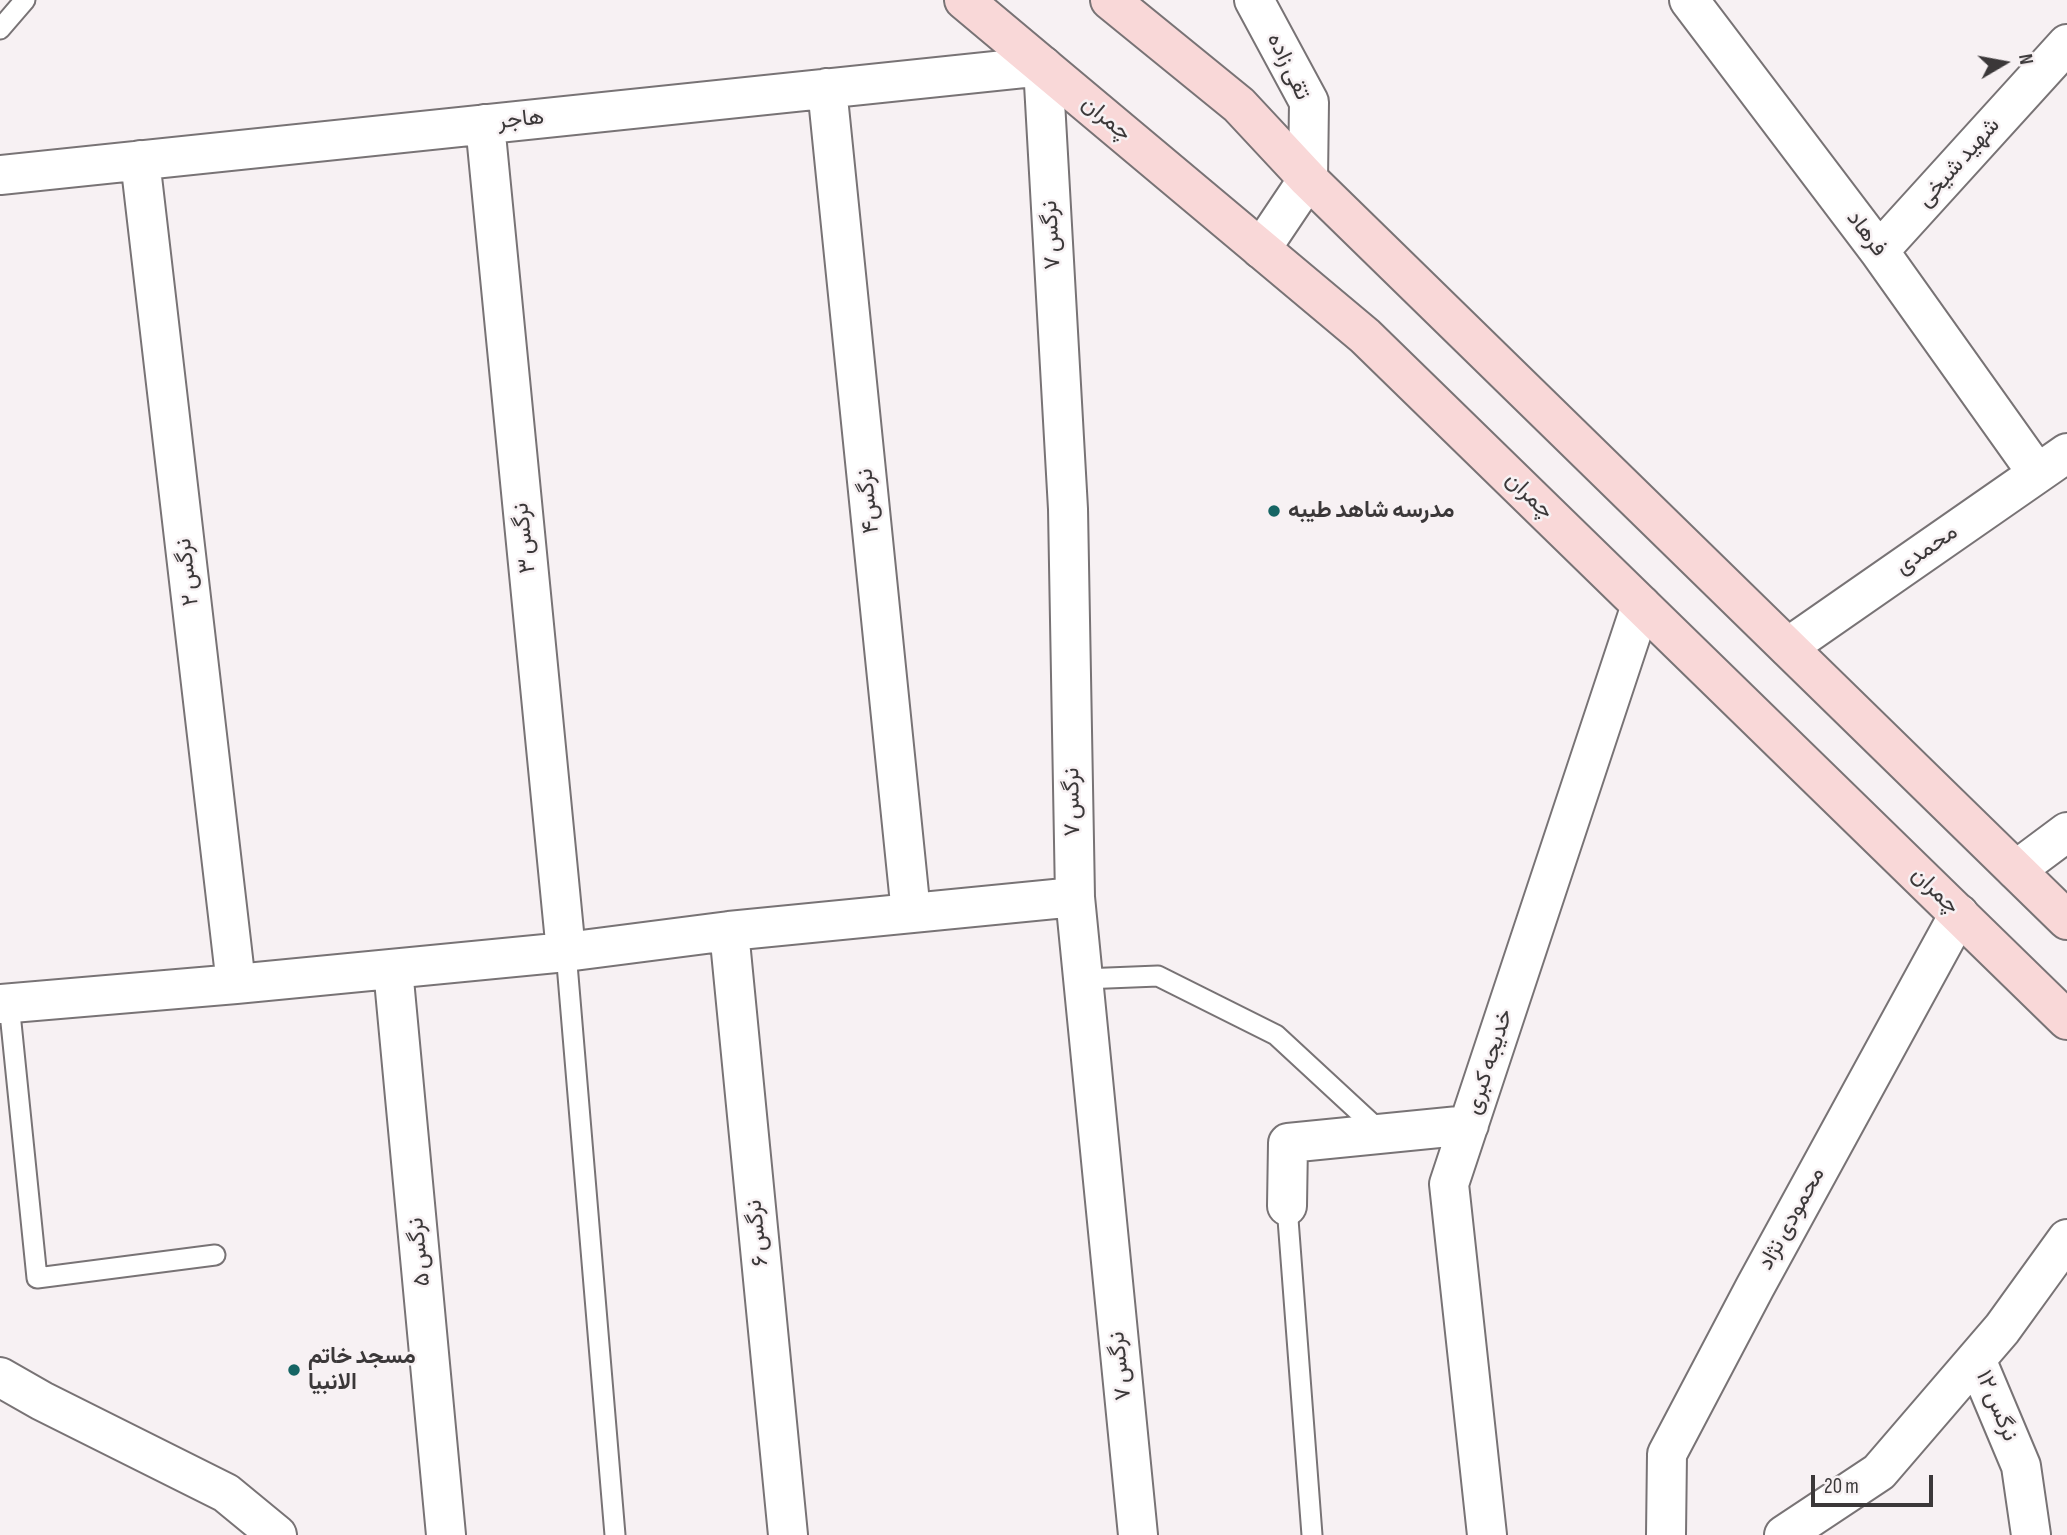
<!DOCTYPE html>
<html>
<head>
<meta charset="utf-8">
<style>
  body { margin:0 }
  #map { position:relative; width:2067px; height:1535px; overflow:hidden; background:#f7f1f3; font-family:"Sofia Sans Condensed",sans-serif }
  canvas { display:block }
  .north { position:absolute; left:1969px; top:28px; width:70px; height:70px; -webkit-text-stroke:5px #f7f1f3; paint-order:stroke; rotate:80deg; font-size:19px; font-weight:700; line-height:28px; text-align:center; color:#3b3839 }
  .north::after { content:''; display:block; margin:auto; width:24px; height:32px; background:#3b3839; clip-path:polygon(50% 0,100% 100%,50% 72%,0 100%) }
  .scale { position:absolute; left:1811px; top:1475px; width:122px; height:32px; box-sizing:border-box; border:4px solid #3b3839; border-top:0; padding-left:9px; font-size:21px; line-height:24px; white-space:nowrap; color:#3b3839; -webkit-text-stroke:5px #f7f1f3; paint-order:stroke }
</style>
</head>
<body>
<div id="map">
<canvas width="2067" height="1535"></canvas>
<div class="north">N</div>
<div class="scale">20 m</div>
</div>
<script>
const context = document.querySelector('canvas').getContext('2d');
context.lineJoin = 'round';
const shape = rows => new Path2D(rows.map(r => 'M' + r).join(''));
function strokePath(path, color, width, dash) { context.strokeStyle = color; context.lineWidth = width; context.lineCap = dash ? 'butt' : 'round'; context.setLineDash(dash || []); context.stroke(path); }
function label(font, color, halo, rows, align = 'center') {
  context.font = font + ' "Sofia Sans Condensed",Vazirmatn,sans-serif'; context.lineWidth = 5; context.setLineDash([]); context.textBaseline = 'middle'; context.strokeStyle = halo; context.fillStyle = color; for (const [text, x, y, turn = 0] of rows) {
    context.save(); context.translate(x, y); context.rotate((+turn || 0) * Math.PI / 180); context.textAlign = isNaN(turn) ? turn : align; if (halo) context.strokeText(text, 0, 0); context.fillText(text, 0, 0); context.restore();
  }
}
const lane = shape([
  [0,29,25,0],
  [566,952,615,1535],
  [1083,979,1158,976,1276,1035,1382,1133],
  [9,1003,37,1278,215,1255],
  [1287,1206,1312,1535]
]);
const street = shape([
  [1254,0,1309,102,1308,179,1261,249],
  [1689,0,1879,251,2037,473],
  [827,88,911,913],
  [485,124,566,952],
  [140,160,236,984],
  [0,175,1043,66,1068,509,1075,897,1138,1535],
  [1879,251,2067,44],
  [1788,647,2067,453],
  [2016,870,2067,832],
  [729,931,788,1535],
  [393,969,446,1535],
  [0,1004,236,984,566,952,729,931,1075,897],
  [1287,1206,1288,1143,1469,1125],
  [1976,1359,2021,1466,2031,1535],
  [0,1377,42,1401,226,1493,277,1535],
  [1487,1535,1449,1184,1641,605],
  [1666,1535,1667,1454,1755,1287,1959,914],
  [1784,1535,1879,1472,2002,1329,2067,1239]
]);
const secondary = shape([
  [964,0,1365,336,2067,1020],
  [1110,0,1239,105,1308,179,2067,920]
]);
const markers = [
  [1274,511,7,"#166564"],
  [294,1370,7,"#166564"]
];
const streetNames = [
  ["تقی زاده",1288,67,64],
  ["چمران",1106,119,40],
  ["هاجر",521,120,-6],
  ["شهید شیخی",1959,163,-48],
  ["فرهاد",1866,234,53],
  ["نرگس ۷",1052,235,-93],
  ["چمران",1529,496,44],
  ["نرگس۴",869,501,-96],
  ["نرگس ۳",525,538,-96],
  ["محمدی",1927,550,-35],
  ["نرگس ۲",188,572,-97],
  ["نرگس ۷",1073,802,-91],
  ["چمران",1935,891,44],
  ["خدیجه کبری",1490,1062,-72],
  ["محمودی نژاد",1792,1219,-61],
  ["نرگس ۶",758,1233,-96],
  ["نرگس ۵",420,1252,-96],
  ["نرگس ۷",1121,1366,-96],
  ["نرگس ۱۲",1996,1406,67]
];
const poiNames = [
  ["مدرسه شاهد طیبه",1288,511],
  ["مسجد خاتم",308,1357],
  ["الانبیا",308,1383]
];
strokePath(lane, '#787375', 23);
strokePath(street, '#787375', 42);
strokePath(secondary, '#787375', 42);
strokePath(lane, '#fff', 19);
strokePath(street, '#fff', 38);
strokePath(secondary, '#f9d8d8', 38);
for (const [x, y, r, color] of markers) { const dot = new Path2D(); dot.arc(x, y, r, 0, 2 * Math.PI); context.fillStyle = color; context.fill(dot); strokePath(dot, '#f7f1f3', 2.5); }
label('23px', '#3b3839', '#f7f1f3', streetNames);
label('bold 23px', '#3b3839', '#f7f1f3', poiNames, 'left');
</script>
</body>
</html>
